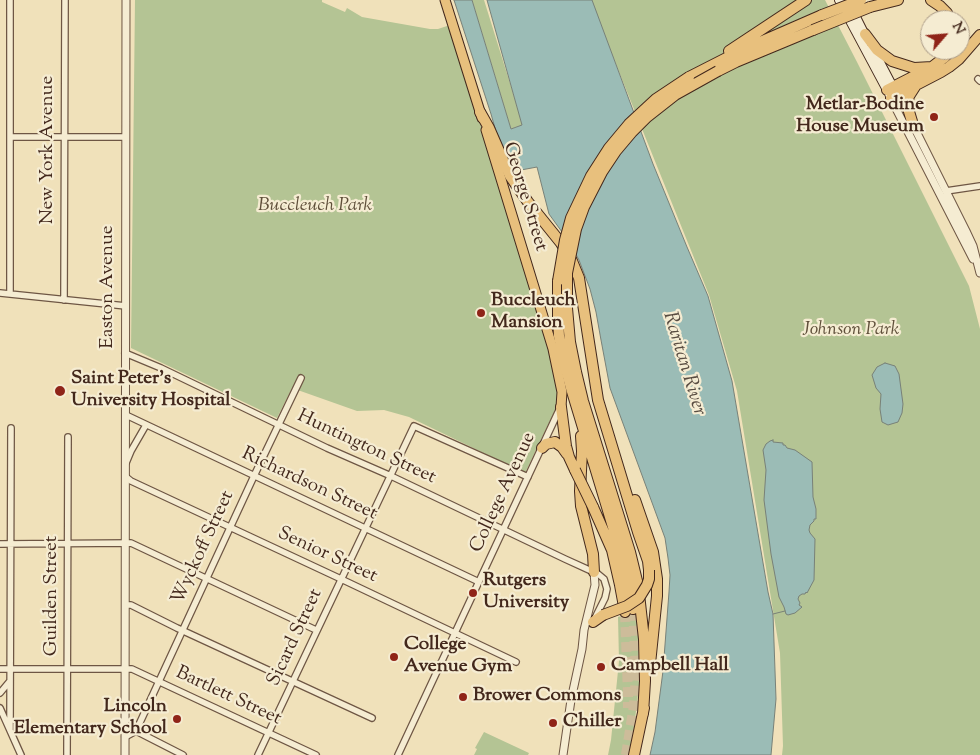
<!DOCTYPE html>
<html>
<head>
<meta charset="utf-8">
<style>
  body { margin:0 }
  #map { position:relative; width:980px; height:755px; overflow:hidden; background:#f0e1ba; font-family:"Sorts Mill Goudy",serif }
  canvas { display:block }
  .north { position:absolute; left:920px; top:10px; width:50px; height:50px; box-sizing:border-box; background:#f5ecd2; border:1px solid #ae9e89; border-radius:50%; rotate:63deg; font-size:14px; font-weight:700; line-height:20px; text-align:center; color:#43281c }
  .north::after { content:''; display:block; margin:auto; width:18px; height:22px; background:#8f2418; clip-path:polygon(50% 0,100% 100%,50% 72%,0 100%) }
</style>
</head>
<body>
<div id="map">
<canvas width="980" height="755"></canvas>
<div class="north">N</div>
</div>
<script>
const context = document.querySelector('canvas').getContext('2d');
context.lineJoin = 'round';
function paint(path, color) { context.fillStyle = color; context.fill(path, 'evenodd'); }
const shape = rows => new Path2D(rows.map(r => 'M' + r).join(''));
function strokePath(path, color, width, dash) { context.strokeStyle = color; context.lineWidth = width; context.lineCap = dash ? 'butt' : 'round'; context.setLineDash(dash || []); context.stroke(path); }
function label(font, color, halo, rows, align = 'center') {
  context.font = font + ' "Sorts Mill Goudy",serif'; context.lineWidth = 4.5; context.setLineDash([]); context.textBaseline = 'middle'; context.strokeStyle = halo; context.fillStyle = color; for (const [text, x, y, turn = 0] of rows) {
    context.save(); context.translate(x, y); context.rotate((+turn || 0) * Math.PI / 180); context.textAlign = isNaN(turn) ? turn : align; if (halo) context.strokeText(text, 0, 0); context.fillText(text, 0, 0); context.restore();
  }
}
const green = shape([
  [135,0,322,0,322,2,345,12,347,8,362,17,430,29,438,29,450,25,551,352,558,395,557,406,525,473,409,417,384,410,357,411,292,388,277,418,131,348],
  [472,0,484,0,523,125,511,129],
  [590,0,825,0,857,62,969,286,980,329,980,755,782,755,783,746,780,653,737,391,709,295],
  [638,610,639,686,633,736,628,755,608,755,611,740,619,661,618,617],
  [484,732,529,753,528,755,474,755,477,749,475,748]
]);
const water = shape([
  [454,0,472,0,511,129,522,125,487,0,592,0,653,164,687,247,708,296,732,381,768,592,773,614,776,699,771,755,650,755,655,732,663,671,669,592,670,575,668,558,665,538,610,388,601,340,596,312,590,289,579,260,570,243,549,214,537,167,521,170,519,167,510,168,494,131,495,128,491,114,454,0],
  [885,363,895,366,899,374,903,404,902,413,898,422,888,425,882,422,880,409,881,394,876,388,872,375,877,367,885,363],
  [773,440,773,442,783,443,783,445,785,445,787,448,795,450,812,462,813,497,816,509,816,519,814,519,814,521,810,525,809,530,810,533,815,539,814,580,807,593,806,592,805,594,802,594,799,596,798,599,800,603,799,605,802,607,795,613,788,615,786,614,784,607,779,597,771,554,764,500,766,470,763,450,766,444,770,441,773,440]
]);
const stream = shape([
  [773,614,785,611]
]);
const motorwayTunnel = shape([
  [625,612,628,694,628,708],
  [626,755,634,705,636,676,633,609]
]);
const minor = shape([
  [978,79,980,81],
  [10,137,126,137],
  [946,191,980,186],
  [0,293,126,306],
  [10,294,10,0],
  [64,300,65,0],
  [125,353,161,368,327,448,391,476,565,559,598,574,604,579,607,589,605,598,595,618],
  [126,415,479,582],
  [126,463,131,451,146,425],
  [126,477,131,481,341,579,516,662],
  [0,544,131,543,316,630],
  [126,605,131,605,177,628,372,718],
  [0,669,132,669,316,755],
  [0,693,10,681],
  [0,708,21,755],
  [10,730,11,428],
  [136,731,254,476,301,378],
  [125,737,136,731,183,755],
  [67,755,68,437],
  [258,755,414,426,528,477],
  [398,755,560,408]
]);
const tertiary = shape([
  [889,95,973,259],
  [913,125,966,231,973,246,980,273],
  [125,755,126,0],
  [563,755,571,700,582,649,584,630,595,585,594,572]
]);
const secondary = shape([
  [839,0,887,90],
  [852,9,866,37],
  [872,47,893,87]
]);
const primary = shape([
  [445,0,482,118],
  [486,130,553,349,562,392,561,407]
]);
const motorway = shape([
  [931,0,940,6,947,13,949,20],
  [870,7,898,0],
  [865,34,877,50,892,61,914,68,932,67],
  [729,51,806,0],
  [718,71,736,62,813,30],
  [689,77,744,49,822,15],
  [887,90,932,67,945,57,949,50],
  [891,98,941,72,949,67,959,59,980,35],
  [480,112,489,128,510,176,528,202,561,243,572,261,579,278,598,400,638,532,648,561,649,570],
  [914,128,907,105,909,96,916,85],
  [558,281,558,316,559,336,564,362,571,388,623,560,633,609],
  [567,294,567,308,570,342,576,372,583,401,630,552,638,585,644,639,645,681,643,714],
  [561,407,566,446,569,457,575,470],
  [581,436,582,451,580,491,581,506,593,554,594,572],
  [542,448,546,444,555,442,562,447,567,454],
  [635,500,653,552,657,579,657,596,650,664],
  [593,507,612,550,620,585,625,612],
  [593,622,603,615],
  [634,755,644,708]
]);
const motorwayBridge = shape([
  [822,15,861,0],
  [813,30,870,7],
  [558,281,565,240,571,218,591,176,609,148,629,124,656,99,689,77],
  [567,294,567,273,576,229,584,207,602,172,616,151,632,132,647,117,675,95,718,71],
  [575,470,593,507],
  [603,615,627,606,639,598,647,585,649,579,649,570]
]);
const markers = [
  [934,117,5,"#8f2418"],
  [481,313,5,"#8f2418"],
  [60,391,6,"#8f2418"],
  [473,593,5,"#8f2418"],
  [394,657,5,"#8f2418"],
  [601,667,5,"#8f2418"],
  [463,697,5,"#8f2418"],
  [177,719,5,"#8f2418"],
  [553,723,5,"#8f2418"]
];
const poiNames = [
  ["Metlar-Bodine",924,106,"right"],
  ["House Museum",924,128,"right"],
  ["Buccleuch",491,302],
  ["Mansion",491,324],
  ["Saint Peter's",71,380],
  ["University Hospital",71,402],
  ["Rutgers",483,582],
  ["University",483,604],
  ["College",404,646],
  ["Avenue Gym",404,668],
  ["Campbell Hall",611,667],
  ["Brower Commons",473,697],
  ["Lincoln",167,708,"right"],
  ["Elementary School",167,730,"right"],
  ["Chiller",563,723]
];
const streetNames = [
  ["New York Avenue",49,150,-90],
  ["George Street",524,197,73],
  ["Easton Avenue",109,287,-90],
  ["Huntington Street",366,448,25],
  ["Richardson Street",309,485,25],
  ["College Avenue",504,493,-65],
  ["Wyckoff Street",204,548,-65],
  ["Senior Street",327,556,25],
  ["Guilden Street",53,596,-90],
  ["Sicard Street",296,638,-65],
  ["Bartlett Street",228,697,25]
];
const parkNames = [
  ["Buccleuch Park",315,207],
  ["Johnson Park",851,331]
];
const waterNames = [
  ["Raritan River",683,364,73]
];
paint(green, '#b4c494');
paint(water, '#9bbcb6');
strokePath(water, '#788178', 1);
strokePath(stream, '#788178', 1);
strokePath(motorwayTunnel, '#cdbc9a', 10, [10, 5]);
strokePath(minor, '#6e5644', 8);
strokePath(tertiary, '#6e5644', 9);
strokePath(secondary, '#43281c', 10);
strokePath(primary, '#43281c', 11);
strokePath(motorway, '#43281c', 12);
strokePath(minor, '#f5ecd2', 5.5);
strokePath(tertiary, '#f5ecd2', 7);
strokePath(secondary, '#f5ecd2', 8);
strokePath(primary, '#e8c07d', 9);
strokePath(motorway, '#e8c07d', 10);
strokePath(motorwayBridge, '#43281c', 12, []);
strokePath(motorwayBridge, '#e8c07d', 10);
for (const [x, y, r, color] of markers) { const dot = new Path2D(); dot.arc(x, y, r, 0, 2 * Math.PI); context.fillStyle = color; context.fill(dot); strokePath(dot, '#f5ecd2', 2); }
label('bold 19px', '#43281c', '#f5ecd2', poiNames, 'left');
label('19px', '#43281c', '#f5ecd2', streetNames);
label('italic 19px', '#5f4f3a', '#f5ecd2', parkNames);
label('italic 20px', '#594d42', '#f5ecd2', waterNames);
</script>
</body>
</html>
